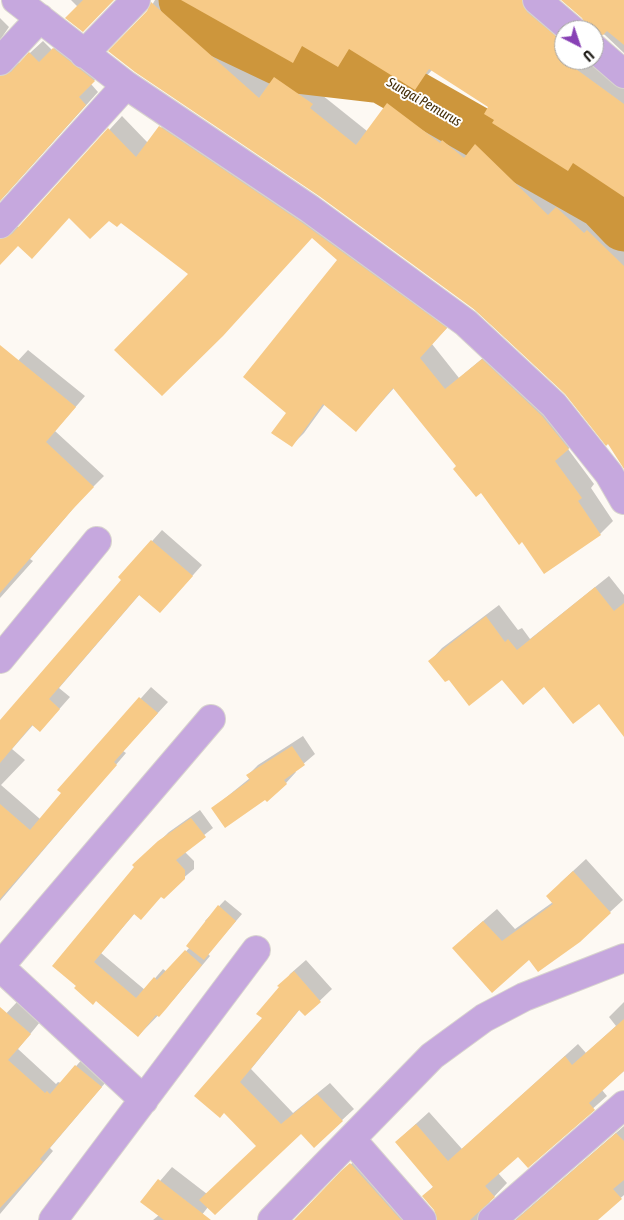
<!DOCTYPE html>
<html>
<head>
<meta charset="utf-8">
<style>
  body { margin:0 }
  #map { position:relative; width:624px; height:1220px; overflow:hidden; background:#fdf9f3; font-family:"Asap Condensed",sans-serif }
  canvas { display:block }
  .north { position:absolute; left:554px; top:20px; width:50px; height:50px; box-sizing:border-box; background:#fff; border:1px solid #a2a19f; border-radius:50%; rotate:139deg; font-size:14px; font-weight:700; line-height:20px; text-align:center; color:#16130e }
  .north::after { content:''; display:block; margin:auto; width:18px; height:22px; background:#8841b5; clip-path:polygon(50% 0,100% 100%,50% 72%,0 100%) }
</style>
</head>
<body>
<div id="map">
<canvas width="624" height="1220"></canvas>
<div class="north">U</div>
</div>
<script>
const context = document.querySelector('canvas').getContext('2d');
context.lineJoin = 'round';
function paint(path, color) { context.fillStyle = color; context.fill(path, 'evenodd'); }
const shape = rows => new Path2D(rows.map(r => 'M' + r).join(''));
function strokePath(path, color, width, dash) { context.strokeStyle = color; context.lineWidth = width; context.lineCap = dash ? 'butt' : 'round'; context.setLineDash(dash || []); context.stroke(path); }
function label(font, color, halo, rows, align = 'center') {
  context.font = font + ' "Asap Condensed",sans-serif'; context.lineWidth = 4; context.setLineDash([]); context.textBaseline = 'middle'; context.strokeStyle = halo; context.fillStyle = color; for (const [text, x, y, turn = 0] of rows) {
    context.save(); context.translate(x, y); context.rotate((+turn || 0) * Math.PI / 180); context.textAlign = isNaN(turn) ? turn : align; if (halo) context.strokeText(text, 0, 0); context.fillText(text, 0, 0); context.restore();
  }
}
const shadow = shape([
  [71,0,113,0,78,7],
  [155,0,175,0,270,84,288,65,325,91,322,95,367,131,400,91,453,131,456,128,476,145,489,133,561,203,570,195,597,222,600,218,624,241,624,466,609,442,566,393,148,12],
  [184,0,540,0,564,30,564,60,594,60,624,71,624,193,575,162,568,170,496,120,490,107,432,70,415,89,352,50,338,65,306,47,293,61],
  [563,0,624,0,624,53,605,35,594,30,588,30,583,18],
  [0,18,9,27,0,40],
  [67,36,107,67,91,84,98,92,0,201,0,56,10,64,19,63,43,41,52,50],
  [173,114,459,315,432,344,459,378,496,347,581,436,568,449,594,484,591,488,613,521,600,534,523,541,394,388,356,430,325,404,304,433,291,446,288,413,339,260,312,237,190,274,121,221,70,216,18,244,0,263,0,219,10,227,18,227,23,224,122,116,148,143],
  [28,350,85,396,55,431,104,476,83,497,30,559,33,561,0,598,0,380],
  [162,530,202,565,170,601,140,594,59,688,70,697,40,731,33,725,12,749,25,760,1,785,40,819,62,793,59,790,151,687,168,702,123,751,126,753,0,901,0,722,123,579,120,577],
  [609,576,624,595,624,717,599,702,544,686,503,678,449,678,430,661,442,648,499,605,518,630,522,628,530,639],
  [303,736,315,754,295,771,296,772,286,783,265,798,213,808,250,778,248,775,258,765],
  [200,810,213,828,184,851,194,861,194,869,162,896,135,913,101,953,145,990,163,969,167,972,190,947,207,923,205,921,225,900,242,914,208,954,210,956,174,999,138,1036,96,1000,75,988,143,857,169,832],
  [586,859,623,900,610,912,529,958,467,935,497,909,515,929,553,902,560,883],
  [306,960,332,989,305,1015,300,1009,251,1069,293,1113,330,1083,354,1109,314,1146,301,1132,208,1207,198,1220,153,1220,159,1215,142,1202,172,1167,207,1194,258,1146,225,1112,264,1018,290,974],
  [17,1002,40,1022,18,1049,56,1084,58,1082,61,1083,86,1055,111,1076,50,1148,53,1151,0,1214,0,1020],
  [624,1002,624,1071,602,1090,607,1096,528,1166,518,1155,498,1173,507,1183,490,1201,489,1209,496,1220,438,1220,435,1209,423,1196,434,1186,396,1142,429,1112,462,1149,578,1044,586,1053,616,1026,609,1017],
  [624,1126,624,1195,596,1220,515,1220],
  [364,1151,426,1220,296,1220]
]);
const river = shape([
  [184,0,214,29,296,68,382,78,602,203,624,226]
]);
const building = shape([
  [83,0,114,0,83,32,65,18],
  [181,0,522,0,527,12,564,43,564,60,583,60,576,69,624,104,624,197,573,163,568,171,492,123,494,120,484,114,488,107,429,69,415,90,349,49,338,67,302,46,293,63],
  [561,0,624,0,624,45,607,31,603,35,594,33,594,30,587,30,582,18],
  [151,2,259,98,274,77,313,104,310,108,356,145,387,103,440,143,442,140,464,158,475,144,548,215,556,207,584,233,587,230,624,266,624,469,608,444,606,446,565,394,475,310,319,196,135,72,108,51,147,11],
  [53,48,95,81,79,97,86,105,0,201,0,76,11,72,29,52,39,62],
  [159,126,301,222,447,328,420,358,445,389,482,359,542,416,569,449,555,461,582,498,578,501,601,535,544,574,522,542,519,545,481,493,476,497,453,469,456,466,393,388,356,432,323,404,292,447,271,433,286,413,243,377,337,260,312,238,223,336,162,396,114,350,188,274,121,223,117,227,109,221,90,239,69,218,32,259,18,246,0,265,0,239,12,234,108,128,136,157],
  [0,345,76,407,46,442,94,487,73,509,0,593],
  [151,540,193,576,160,613,139,595,49,699,60,709,40,732,32,725,0,763,0,720,121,580,118,577],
  [595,587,614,611,624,603,624,737,599,704,573,724,544,687,523,705,502,680,469,706,449,680,445,682,428,661,486,616,505,642,508,639,517,650],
  [139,697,158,713,114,762,117,765,0,899,0,804,30,830,61,793,57,790],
  [292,746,305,765,284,780,287,784,267,802,265,800,225,828,211,808,250,780,246,775],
  [191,818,206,837,176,860,185,870,185,879,164,899,161,897,141,920,134,914,94,962,136,998,154,977,157,980,185,950,202,965,166,1009,159,1017,156,1015,138,1037,96,1001,93,1005,74,988,76,986,52,966,134,867,132,865,158,841],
  [573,871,611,913,580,942,538,972,529,960,492,993,452,948,483,921,502,941,553,904,546,896],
  [218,905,236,921,204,960,186,946],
  [294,971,321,1002,305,1016,299,1010,240,1082,281,1124,317,1094,343,1121,314,1148,301,1134,215,1215,199,1200,256,1146,224,1113,220,1118,194,1096,262,1018,256,1014,279,987,277,986],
  [0,1007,31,1034,8,1060,45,1093,47,1091,50,1094,75,1065,102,1087,40,1159,43,1162,0,1208],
  [624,1019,624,1071,589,1103,595,1110,528,1168,518,1157,485,1186,495,1197,470,1220,437,1220,434,1210,422,1196,433,1187,395,1142,416,1124,448,1161,565,1056,572,1065],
  [616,1133,624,1141,624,1180,613,1189,622,1199,598,1220,516,1220],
  [350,1163,401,1220,294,1220,341,1171],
  [158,1179,211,1220,164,1220,140,1202]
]);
const minor = shape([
  [16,0,126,85,310,209,466,323,554,405,609,474,624,500],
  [537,0,572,30],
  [594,48,624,74],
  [84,54,136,0],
  [0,61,40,18],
  [0,224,126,85],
  [0,659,97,541],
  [0,966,211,719],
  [0,967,144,1100],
  [352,1140,422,1220],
  [53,1220,256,950],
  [272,1220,432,1056,484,1018,524,997,624,958],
  [492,1220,624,1105]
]);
const waterNames = [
  ["Sungai Pemurus",424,102,30]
];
paint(shadow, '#0003');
strokePath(river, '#cd963c', 51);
paint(building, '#f7ca87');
strokePath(minor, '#d8d4ce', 30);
strokePath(minor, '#c6a8de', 28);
label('italic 14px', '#442d06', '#fff', waterNames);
</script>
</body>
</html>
